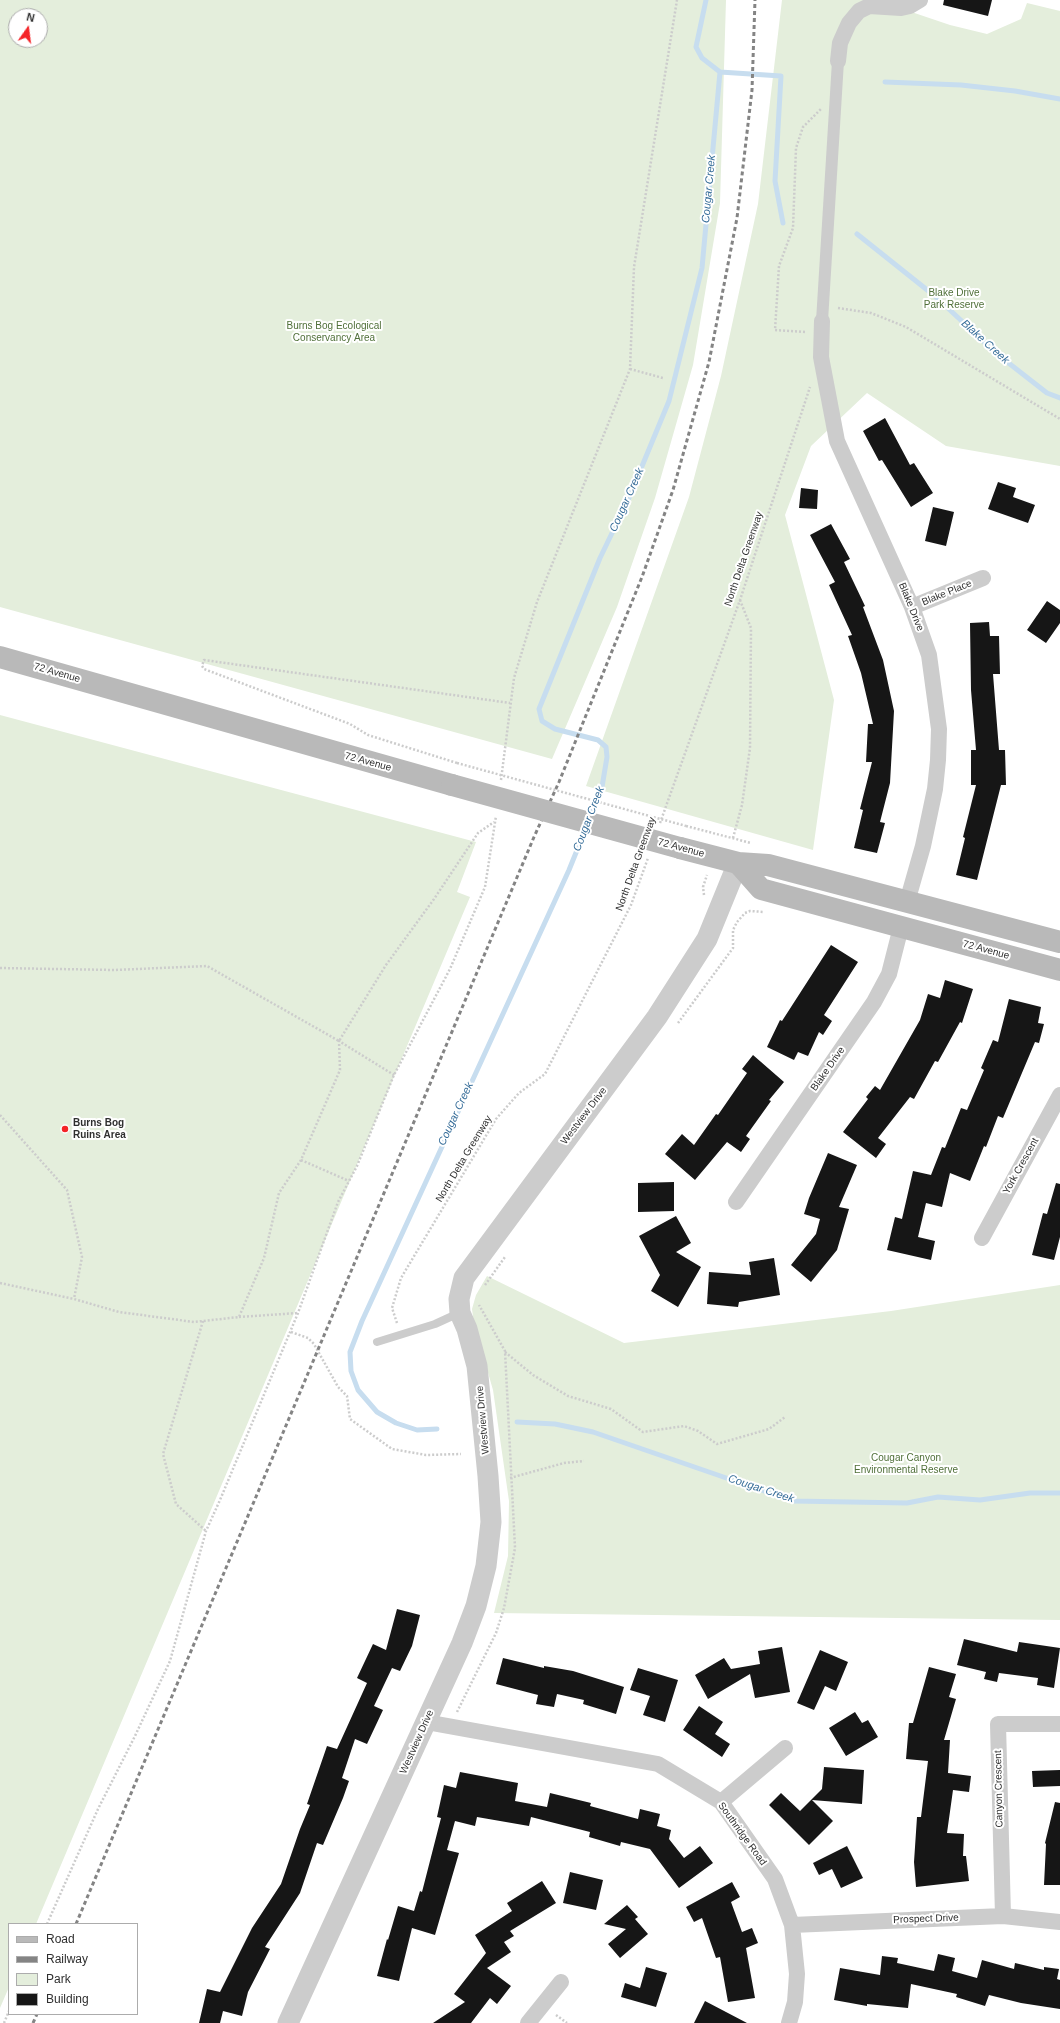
<!DOCTYPE html>
<html>
<head>
<meta charset="utf-8">
<style>
  body { margin:0 }
  #map { position:relative; width:1060px; height:2023px; overflow:hidden; background:#fff; font-family:Arial,sans-serif }
  canvas { display:block }
  .legend { position:absolute; left:8px; top:1923px; width:130px; height:92px; box-sizing:border-box; background:#fff; border:1px solid #acacac; margin:0; padding:5px 7px; list-style:none; font-size:12px; color:#2f2f2f }
  .legend li { display:flex; align-items:center; gap:8px; height:20px }
  .legend b { width:20px; border:1px solid #acacac }
  .north { position:absolute; left:8px; top:8px; width:40px; height:40px; box-sizing:border-box; background:#fff; border:1px solid #acacac; border-radius:50%; rotate:14deg; font-size:11px; font-weight:700; line-height:16px; text-align:center; color:#2f2f2f }
  .north::after { content:''; display:block; margin:auto; width:14px; height:18px; background:#f42327; clip-path:polygon(50% 0,100% 100%,50% 72%,0 100%) }
</style>
</head>
<body>
<div id="map">
<canvas width="1060" height="2023"></canvas>
<ul class="legend">
<li><b style="height:5px;background:#b9b9b9"></b>Road</li>
<li><b style="height:5px;background:#848484"></b>Railway</li>
<li><b style="height:11px;background:#e4eedc"></b>Park</li>
<li><b style="height:11px;background:#161616"></b>Building</li>
</ul>
<div class="north">N</div>
</div>
<script>
const context = document.querySelector('canvas').getContext('2d');
context.lineJoin = 'round';
function paint(path, color) { context.fillStyle = color; context.fill(path, 'evenodd'); }
const shape = rows => new Path2D(rows.map(r => 'M' + r).join(''));
function strokePath(path, color, width, dash) { context.strokeStyle = color; context.lineWidth = width; context.lineCap = dash ? 'butt' : 'round'; context.setLineDash(dash || []); context.stroke(path); }
function label(font, color, halo, rows, align = 'center') {
  context.font = font + ' Arial,sans-serif'; context.lineWidth = 4; context.setLineDash([]); context.textBaseline = 'middle'; context.strokeStyle = halo; context.fillStyle = color; for (const [text, x, y, turn = 0] of rows) {
    context.save(); context.translate(x, y); context.rotate((+turn || 0) * Math.PI / 180); context.textAlign = isNaN(turn) ? turn : align; if (halo) context.strokeText(text, 0, 0); context.fillText(text, 0, 0); context.restore();
  }
}
const green = shape([
  [0,0,726,0,720,203,693,365,655,498,617,607,552,759,0,607],
  [16,16,40,16,40,40,16,40],
  [782,0,876,0,950,25,987,34,1021,19,1027,3,1060,11,1060,466,946,446,867,393,811,446,785,515,834,700,813,850,586,786,689,497,721,376,758,204],
  [0,715,476,842,457,892,470,897,36,1924,9,1924,9,1987,0,2008],
  [487,1276,624,1343,891,1311,1060,1285,1060,1620,494,1613,508,1556,509,1501,493,1390,474,1324,472,1309,476,1295]
]);
const stream = shape([
  [720,72,781,76,775,181,783,223],
  [885,82,961,85,1015,91,1060,99],
  [857,234,936,297,997,354,1047,393,1060,398],
  [589,819,602,787,607,757,606,747,598,740,555,729,542,721,539,709,600,558,628,500,669,401,702,268,720,72,702,58,696,47,706,0],
  [517,1422,555,1424,593,1432,793,1501,907,1503,938,1497,980,1500,1030,1493,1060,1493],
  [437,1429,417,1430,396,1423,377,1412,358,1390,351,1371,350,1352,362,1321,569,870,586,828]
]);
const building = shape([
  [944,0,992,0,988,16,943,5],
  [885,418,910,465,914,463,933,493,911,507,882,460,879,461,863,431],
  [998,482,1016,488,1013,497,1035,505,1028,523,988,509],
  [801,488,818,490,817,509,799,508],
  [933,507,954,512,946,546,925,541],
  [831,524,850,559,844,562,865,606,863,607,883,660,894,711,890,783,880,822,885,823,877,853,854,848,863,810,860,809,872,762,866,762,868,724,873,724,861,673,848,636,852,635,829,585,835,582,810,535],
  [1047,601,1060,610,1060,623,1046,643,1027,630],
  [989,622,990,636,999,636,1000,674,993,674,999,750,1005,750,1006,785,1001,785,977,880,956,875,965,838,963,837,976,785,971,785,971,750,976,750,971,690,970,623],
  [831,945,858,962,824,1015,832,1021,823,1035,819,1032,808,1056,798,1052,794,1060,767,1047,780,1020,782,1021],
  [945,980,973,989,962,1023,960,1022,938,1062,935,1061,914,1099,910,1097,878,1138,886,1144,876,1158,843,1132,868,1099,866,1097,875,1086,880,1090,920,1020,928,994,940,998],
  [1009,999,1041,1007,1038,1023,1044,1024,1039,1043,1035,1042,1003,1118,998,1116,986,1147,984,1146,970,1181,950,1173,942,1207,926,1203,918,1237,935,1241,931,1260,887,1250,895,1217,902,1219,913,1171,931,1175,942,1147,945,1148,961,1108,967,1110,984,1070,981,1068,993,1040,998,1042],
  [753,1055,784,1082,769,1100,771,1101,746,1136,750,1139,741,1152,727,1142,695,1180,665,1154,682,1134,694,1145,716,1114,718,1115,747,1073,742,1069],
  [828,1153,857,1165,839,1207,849,1209,837,1250,811,1282,791,1265,816,1234,820,1219,804,1214,809,1198],
  [674,1182,674,1211,638,1212,638,1183],
  [1056,1183,1060,1184,1060,1237,1054,1260,1032,1255,1043,1213,1047,1214],
  [676,1216,691,1243,676,1252,701,1267,678,1307,651,1291,660,1275,639,1236],
  [774,1258,780,1295,739,1302,738,1307,707,1304,709,1272,751,1275,749,1262],
  [397,1609,420,1615,412,1646,400,1671,392,1668,374,1706,383,1710,367,1744,355,1739,342,1778,349,1781,343,1798,323,1845,317,1843,300,1893,265,1947,270,1949,248,1992,242,2016,223,2011,220,2023,199,2023,207,1989,220,1992,252,1928,281,1884,300,1829,310,1805,307,1804,327,1746,337,1749,367,1683,357,1678,373,1644,386,1650],
  [964,1639,1017,1652,1019,1642,1060,1648,1054,1688,1037,1685,1038,1678,999,1673,997,1682,984,1679,986,1672,957,1665],
  [782,1647,790,1692,755,1698,750,1674,708,1699,695,1675,724,1658,731,1669,760,1664,758,1651],
  [820,1650,848,1662,836,1691,825,1686,814,1710,797,1703],
  [503,1658,544,1668,544,1666,573,1671,624,1687,616,1714,583,1704,584,1700,557,1694,554,1707,536,1704,538,1695,496,1684],
  [929,1667,956,1674,949,1697,956,1699,944,1740,950,1740,948,1773,971,1776,969,1792,953,1790,947,1833,964,1834,963,1856,966,1856,969,1881,916,1887,914,1862,917,1817,921,1817,928,1761,906,1759,909,1723,913,1723],
  [638,1668,678,1680,665,1722,643,1715,650,1696,630,1690],
  [699,1706,723,1722,715,1734,730,1744,722,1757,683,1730],
  [855,1712,862,1723,868,1720,878,1737,846,1756,829,1728],
  [824,1767,864,1770,862,1804,812,1800,833,1821,809,1845,769,1805,781,1793,800,1811,822,1789],
  [1060,1770,1060,1786,1033,1787,1032,1771],
  [460,1772,518,1783,515,1801,547,1807,550,1793,591,1803,590,1806,638,1819,640,1809,660,1814,657,1826,671,1830,669,1839,684,1858,700,1846,713,1863,679,1888,650,1849,621,1842,620,1846,589,1837,590,1832,531,1817,529,1826,477,1817,475,1826,455,1821,447,1850,459,1853,435,1935,412,1928,399,1981,377,1976,387,1939,388,1940,398,1906,414,1911,420,1891,422,1892,441,1818,437,1817,444,1785,456,1788],
  [1055,1802,1060,1803,1060,1885,1044,1885,1046,1844,1045,1843],
  [847,1846,863,1878,841,1888,832,1869,819,1875,813,1863],
  [570,1872,603,1880,596,1910,563,1903],
  [542,1881,556,1903,510,1931,514,1936,504,1942,511,1952,487,1968,511,1986,497,2004,490,1998,471,2023,433,2023,465,2002,454,1994,486,1953,475,1935,512,1911,507,1903],
  [732,1882,740,1897,731,1902,742,1932,752,1928,758,1943,746,1948,755,1998,728,2002,720,1957,716,1958,702,1918,694,1922,686,1907],
  [627,1905,638,1917,635,1919,648,1934,620,1958,608,1944,626,1929,604,1924],
  [938,1954,955,1958,952,1971,977,1978,982,1960,1014,1969,1015,1963,1044,1970,1044,1967,1059,1969,1057,1979,1060,1980,1060,2009,1021,2003,989,1995,985,2006,956,1997,957,1994,911,1984,908,2008,867,2004,867,2006,834,2000,840,1968,880,1975,882,1956,898,1958,897,1963,934,1971],
  [646,1967,667,1973,656,2007,621,1997,625,1983,640,1988],
  [705,2001,747,2023,694,2023]
]);
const path = shape([
  [838,308,871,313,906,327,1060,419],
  [805,332,775,330,779,266,793,228,796,148,803,127,821,109],
  [630,369,663,378],
  [457,763,368,735,350,724,204,669,202,666,204,660,510,703],
  [501,780,514,678,537,602,630,369,634,267,677,0],
  [660,823,740,600,810,387],
  [686,826,751,843],
  [733,838,742,805,750,748,751,628,740,600],
  [704,895,703,887,707,875],
  [0,968,114,970,207,966,339,1041,386,965,434,899,478,833,494,822],
  [678,1023,733,948,733,930,737,922,745,913,750,911,764,912],
  [0,1115,67,1190,82,1257,74,1299],
  [301,1160,349,1181],
  [0,1283,74,1299,119,1312,194,1322,239,1317,264,1258,279,1193,301,1160,340,1070,339,1041,394,1075],
  [485,1285,505,1257],
  [239,1317,298,1313],
  [203,1321,163,1454,176,1504,206,1531],
  [397,1323,392,1308,401,1278,496,1119,519,1093,545,1074,631,905,648,858],
  [291,1332,308,1338,314,1344,338,1387,347,1396,350,1419,392,1449,426,1455,461,1454],
  [505,1352,533,1375,568,1396,611,1409,643,1432,684,1426,698,1431,717,1444,769,1429,785,1417],
  [510,1478,564,1463,584,1461],
  [457,1712,496,1633,504,1608,515,1548,505,1351,479,1305],
  [47,1924,98,1809,135,1736,170,1661,206,1531,220,1500,298,1313,338,1202,357,1166,394,1075,450,969,485,887,496,816],
  [556,2015,567,2023],
  [4,2023,9,2011]
]);
const service = shape([
  [377,1342,435,1324,459,1313]
]);
const pedestrian = shape([
  [822,321,838,61]
]);
const minor = shape([
  [838,61,840,43,844,34,849,23,859,11,869,6,901,8,910,6,920,0],
  [822,321,821,357,837,441,912,607,929,655,939,729,938,760,935,789,923,846,907,902],
  [912,607,983,578],
  [736,1202,874,1002,889,974,901,927],
  [982,1238,1060,1095],
  [426,1722,658,1764,721,1802,775,1879,792,1925,797,1974,795,2002,789,2023],
  [721,1802,785,1748],
  [1003,1916,998,1724,1060,1724],
  [792,1925,1003,1916,1060,1922],
  [528,2023,561,1982]
]);
const tertiary = shape([
  [288,2023,462,1643,476,1606,486,1566,491,1522,488,1476,477,1366,467,1329,460,1313,459,1299,464,1278,657,1017,707,939,738,863]
]);
const secondary = shape([
  [0,657,452,785],
  [680,848,738,863,768,865,1060,942],
  [738,863,761,889,1060,970]
]);
const rail = shape([
  [76,1924,534,837,559,782,642,577,673,490,709,362,737,218,752,90,755,0],
  [33,2023,37,2014]
]);
const pathBridge = shape([
  [457,763,686,826]
]);
const secondaryBridge = shape([
  [452,785,680,848]
]);
const markers = [
  [65,1129,4,"#f42327"]
];
const parkNames = [
  ["Blake Drive",954,293],
  ["Park Reserve",954,305],
  ["Burns Bog Ecological",334,326],
  ["Conservancy Area",334,338],
  ["Cougar Canyon",906,1458],
  ["Environmental Reserve",906,1470]
];
const streetNames = [
  ["North Delta Greenway",744,559,-71],
  ["Blake Place",947,593,-22],
  ["Blake Drive",911,607,68],
  ["72 Avenue",57,673,16],
  ["72 Avenue",368,762,15],
  ["72 Avenue",681,848,15],
  ["North Delta Greenway",636,864,-70],
  ["72 Avenue",986,950,15],
  ["Blake Drive",828,1069,-55],
  ["Westview Drive",584,1116,-53],
  ["North Delta Greenway",464,1159,-59],
  ["York Crescent",1021,1166,-61],
  ["Westview Drive",483,1420,-95],
  ["Westview Drive",417,1742,-66],
  ["Canyon Crescent",999,1789,-91],
  ["Southridge Road",742,1834,54],
  ["Prospect Drive",926,1919,-2]
];
const poiNames = [
  ["Burns Bog",73,1123],
  ["Ruins Area",73,1135]
];
const waterNames = [
  ["Cougar Creek",709,189,-85],
  ["Blake Creek",985,342,42],
  ["Cougar Creek",627,500,-66],
  ["Cougar Creek",589,819,-69],
  ["Cougar Creek",456,1114,-65],
  ["Cougar Creek",761,1489,18]
];
paint(green, '#e4eedc');
strokePath(stream, '#c7ddef', 5);
paint(building, '#161616');
strokePath(path, '#ccc', 2.5, [2, 2]);
strokePath(service, '#ccc', 8);
strokePath(pedestrian, '#ccc', 12);
strokePath(minor, '#ccc', 16);
strokePath(tertiary, '#ccc', 21);
strokePath(secondary, '#b9b9b9', 22);
strokePath(rail, '#848484', 3, [4, 3]);
strokePath(pathBridge, '#ccc', 2.5, [2, 2]);
strokePath(secondaryBridge, '#b9b9b9', 22);
for (const [x, y, r, color] of markers) { const dot = new Path2D(); dot.arc(x, y, r, 0, 2 * Math.PI); context.fillStyle = color; context.fill(dot); strokePath(dot, '#fff', 1.5); }
label('10px', '#4f6f38', '#fff', parkNames);
label('10px', '#2f2f2f', '#fff', streetNames);
label('bold 10px', '#2f2f2f', '#fff', poiNames, 'left');
label('italic 11px', '#366d99', '#fff', waterNames);
</script>
</body>
</html>
